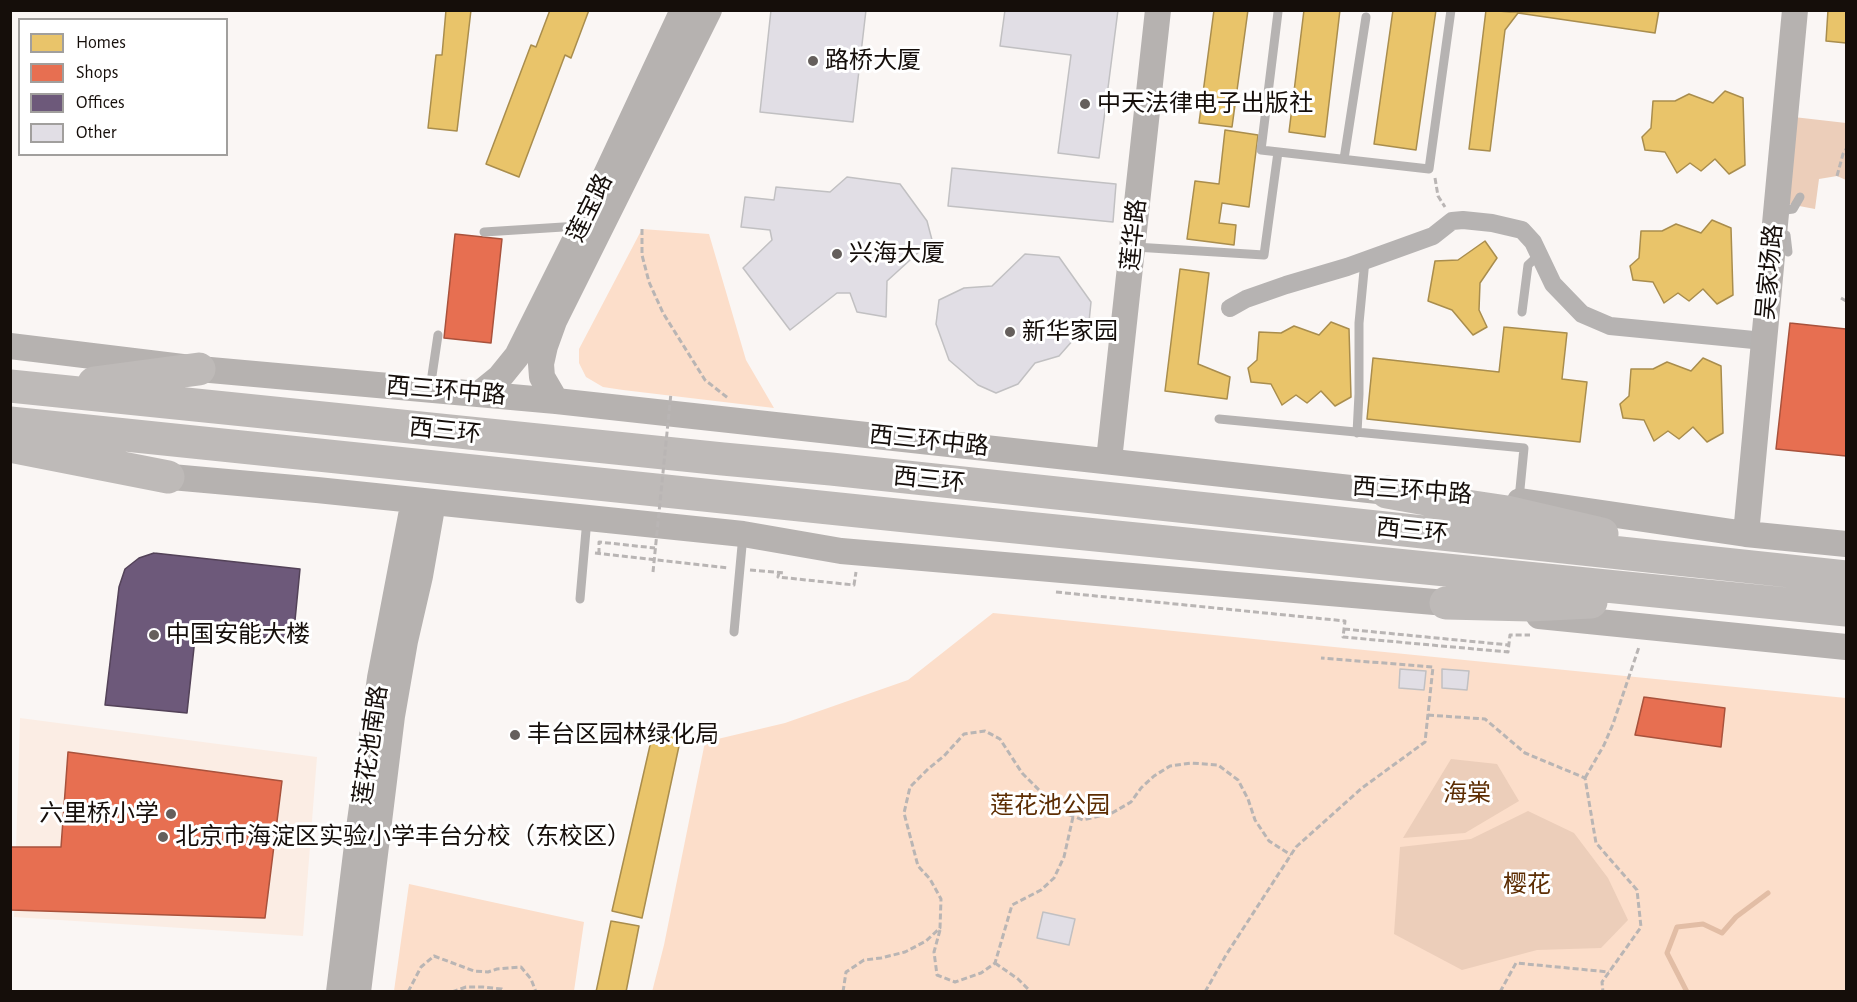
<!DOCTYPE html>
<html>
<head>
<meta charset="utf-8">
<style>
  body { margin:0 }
  #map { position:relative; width:1857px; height:1002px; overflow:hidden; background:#faf6f4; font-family:"Alegreya Sans",sans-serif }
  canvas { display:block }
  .frame { position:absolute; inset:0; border:12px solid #150e0a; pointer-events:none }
  .legend { position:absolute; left:18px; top:18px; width:210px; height:138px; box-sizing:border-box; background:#fff; border:2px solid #a19f9d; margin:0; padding:8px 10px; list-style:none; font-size:18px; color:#150e0a }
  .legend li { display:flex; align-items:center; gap:12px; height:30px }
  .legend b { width:30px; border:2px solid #a19f9d }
</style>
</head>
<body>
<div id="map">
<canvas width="1857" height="1002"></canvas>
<div class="frame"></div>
<ul class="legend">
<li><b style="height:16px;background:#e9c46a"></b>Homes</li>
<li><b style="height:16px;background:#e76f51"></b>Shops</li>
<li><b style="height:16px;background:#6d597a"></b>Offices</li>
<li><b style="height:16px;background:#e1dee5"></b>Other</li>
</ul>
</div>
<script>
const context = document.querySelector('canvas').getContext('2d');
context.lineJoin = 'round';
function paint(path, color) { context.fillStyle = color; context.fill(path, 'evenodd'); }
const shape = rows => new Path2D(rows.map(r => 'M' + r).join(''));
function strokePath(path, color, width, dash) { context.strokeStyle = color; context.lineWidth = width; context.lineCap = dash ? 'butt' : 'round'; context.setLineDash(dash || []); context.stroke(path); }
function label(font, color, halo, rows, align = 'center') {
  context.font = font + ' "Alegreya Sans","Noto Sans SC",sans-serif'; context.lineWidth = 6; context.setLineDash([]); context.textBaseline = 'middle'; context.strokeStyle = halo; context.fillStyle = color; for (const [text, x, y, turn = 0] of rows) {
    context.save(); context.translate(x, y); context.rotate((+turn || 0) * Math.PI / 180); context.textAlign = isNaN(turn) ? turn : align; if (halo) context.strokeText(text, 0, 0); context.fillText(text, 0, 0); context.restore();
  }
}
const built = shape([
  [20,718,317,757,303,936,14,917]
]);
const green = shape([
  [642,229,709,234,746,360,774,408,623,390,603,387,586,377,579,363,579,349],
  [993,613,1846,698,1846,991,652,992,664,945,705,742,785,723,908,680],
  [409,884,584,922,574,991,394,991]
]);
const forest = shape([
  [1785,116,1846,123,1846,180,1837,176,1819,179,1815,209,1778,202],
  [1451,759,1497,764,1519,801,1465,833,1403,838],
  [1528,811,1574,833,1608,878,1628,920,1601,948,1537,950,1462,970,1394,934,1400,847,1471,839]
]);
const homes = shape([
  [446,10,471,10,457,131,428,128,436,55,442,55,446,10],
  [550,10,589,10,571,58,565,55,519,177,486,164,531,45,536,47,550,10],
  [1214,10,1248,10,1232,127,1199,123,1214,10],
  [1304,10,1340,10,1325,137,1289,132,1304,10],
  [1393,10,1436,10,1416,150,1374,144,1393,10],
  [1486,10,1510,12,1659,10,1655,33,1518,13,1505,30,1490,151,1469,149,1486,10],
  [1828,10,1846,10,1846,43,1826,41,1828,10],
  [1725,91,1743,98,1745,165,1729,174,1715,159,1701,171,1690,163,1677,173,1665,152,1645,150,1642,137,1651,128,1653,101,1675,101,1689,94,1713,103,1725,91],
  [1225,130,1258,135,1249,207,1222,203,1219,223,1236,225,1234,245,1187,239,1195,181,1219,184,1225,130],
  [1712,220,1731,228,1733,295,1717,304,1703,289,1689,301,1678,293,1664,303,1653,282,1633,280,1630,266,1639,258,1641,231,1662,231,1676,224,1701,233,1712,220],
  [1485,241,1497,258,1480,283,1479,310,1487,327,1473,335,1452,310,1428,301,1435,261,1458,260,1485,241],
  [1180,269,1209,273,1198,364,1230,377,1227,399,1165,391,1180,269],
  [1331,322,1349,329,1351,397,1335,406,1321,391,1307,403,1296,395,1282,405,1271,384,1251,382,1248,368,1257,360,1259,332,1281,333,1294,326,1319,335,1331,322],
  [1504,327,1567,333,1562,379,1587,382,1580,442,1367,419,1373,358,1499,372,1504,327],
  [1703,358,1721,366,1723,433,1707,442,1693,427,1679,439,1668,431,1654,441,1644,420,1623,418,1620,404,1629,396,1631,369,1653,369,1667,362,1691,371,1703,358],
  [654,728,682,732,642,918,612,911,654,728],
  [611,921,639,926,626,992,596,992,611,921]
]);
const shops = shape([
  [455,234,502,239,491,343,444,338,455,234],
  [1790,323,1846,329,1846,456,1776,449,1790,323],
  [1644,697,1725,708,1721,747,1635,735,1644,697],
  [68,752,282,781,265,918,11,910,10,847,61,847,68,752]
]);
const offices = shape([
  [154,553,300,569,293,641,196,629,187,713,105,705,119,587,125,569,139,558,154,553]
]);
const stream = shape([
  [1687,992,1667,953,1677,927,1703,924,1722,933,1736,917,1768,893]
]);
const building = shape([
  [771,10,866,10,853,122,760,112,771,10],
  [1005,10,1118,10,1099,158,1058,153,1071,55,1000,46,1005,10],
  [952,168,1116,184,1113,222,948,206,952,168],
  [847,177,900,184,927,221,932,240,887,281,886,317,857,312,850,293,837,293,790,330,743,268,772,240,770,230,741,227,745,197,774,200,776,187,830,192,847,177],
  [1025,254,1059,257,1091,302,1089,322,1059,356,1035,363,1018,384,996,393,978,385,949,360,936,324,939,300,964,288,992,286,1025,254],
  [1400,669,1426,671,1424,690,1399,688,1400,669],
  [1442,669,1469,671,1467,690,1442,688,1442,669],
  [1043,912,1075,919,1069,945,1037,938,1043,912]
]);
const path = shape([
  [1837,176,1843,154,1846,149],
  [1435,178,1438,196,1445,207],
  [642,229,642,255,649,282,663,313,705,380,728,398],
  [1841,298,1846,301],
  [595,553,729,568],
  [599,554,599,542,655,548],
  [750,570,785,573],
  [779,572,778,577,854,585,856,572],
  [1056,592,1345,621,1343,637,1508,652,1510,635,1530,635],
  [1344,629,1509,645],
  [1428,715,1485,719,1525,753,1585,778,1596,843,1637,890,1641,927,1602,982,1603,992],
  [1585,778,1604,745,1613,724,1639,647],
  [940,930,934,952,937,975,955,982,981,973,995,963,1012,905,1041,890,1054,878,1064,857,1073,817],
  [995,963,1018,979,1031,992],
  [408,992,421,967,434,956,474,971,488,972,497,969,521,967,531,979,536,992],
  [452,992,466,987,483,987,502,989,505,992],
  [843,992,846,972,864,960,881,958,905,952,926,941,940,928,941,899,930,879,918,866,904,813,910,787,928,769,944,756,964,734,985,731,1000,739,1022,773,1043,794,1062,812,1083,820,1112,813,1131,802,1141,788,1154,776,1170,766,1191,763,1218,765,1238,780,1248,799,1255,820,1269,841,1291,855],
  [1205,992,1226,955,1296,847,1362,788,1425,742,1433,667,1321,658],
  [1500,992,1516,963,1609,972]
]);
const lane = shape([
  [1278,12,1261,150,1429,169,1451,10],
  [1344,159,1366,17],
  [1778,211,1793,209,1800,197],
  [484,232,579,226],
  [1779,233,1786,235,1788,252],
  [1135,247,1264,255,1278,152],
  [1522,312,1528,265,1539,255],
  [430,389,438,335],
  [1219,419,1524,448,1519,499],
  [1357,433,1359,394,1359,323,1365,260],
  [580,599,587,519],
  [734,632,743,535]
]);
const street = shape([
  [1230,308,1246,299,1286,285,1347,267,1433,236,1452,221,1463,220,1492,223,1522,230,1533,242,1553,284,1582,314,1610,326,1764,341]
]);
const secondary = shape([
  [10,346,199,369,556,401,1387,492,1406,492],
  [479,394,500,377,517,356,582,226,683,10],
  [556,401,542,377,541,364,545,346,554,321,709,10],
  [1109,460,1158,10],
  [149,475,317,490,743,534,841,551,1446,603,1464,606],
  [1520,501,1746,534,1846,544],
  [1746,534,1795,10],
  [1539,616,1846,647],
  [339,992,360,821,380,678,414,500],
  [358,992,392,716,405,641,420,576,433,502]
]);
const highway = shape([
  [94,383,199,369],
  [10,386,723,459,831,469,1846,577],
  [10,423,916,517,1846,610],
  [10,446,168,477],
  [1387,492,1460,505,1507,512,1602,534],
  [1446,603,1530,605,1591,602]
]);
const pathBridge = shape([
  [653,572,671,393]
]);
const markers = [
  [813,61,6,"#655f5c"],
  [1085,104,6,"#655f5c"],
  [837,254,6,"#655f5c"],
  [1010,332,6,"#655f5c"],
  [154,635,6,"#655f5c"],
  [515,735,6,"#655f5c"],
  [171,814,6,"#655f5c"],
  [163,837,6,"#655f5c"]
];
const poiNames = [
  ["路桥大厦",825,61],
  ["中天法律电子出版社",1097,104],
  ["兴海大厦",849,254],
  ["新华家园",1022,332],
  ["中国安能大楼",166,635],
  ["丰台区园林绿化局",527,735],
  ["六里桥小学",159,814,"right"],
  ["北京市海淀区实验小学丰台分校（东校区）",175,837]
];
const streetNames = [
  ["莲宝路",590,208,-64],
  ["莲华路",1134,235,-84],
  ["吴家场路",1770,272,-85],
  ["西三环中路",446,391,5],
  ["西三环",445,431,6],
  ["西三环中路",929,441,6],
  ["西三环",929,480,6],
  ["西三环中路",1412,491,4],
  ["西三环",1412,531,6],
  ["莲花池南路",371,745,-82]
];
const parkNames = [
  ["海棠",1467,794],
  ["莲花池公园",1050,806],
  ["樱花",1527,885]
];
paint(built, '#fbede4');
paint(green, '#fcdeca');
paint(forest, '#ecceba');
paint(homes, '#e9c46a');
strokePath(homes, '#a98d4d', 1.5);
paint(shops, '#e76f51');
strokePath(shops, '#a8523c', 1.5);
paint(offices, '#6d597a');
strokePath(offices, '#534258', 1.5);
strokePath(stream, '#e2bda5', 5);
paint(building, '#e1dee5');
strokePath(building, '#c1c0c2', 1.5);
strokePath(path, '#b9b5b4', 3, [6, 3]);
strokePath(lane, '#b6b3b2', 9);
strokePath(street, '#b6b3b2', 18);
strokePath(secondary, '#b6b2b0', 26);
strokePath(highway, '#bebab8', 33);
strokePath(pathBridge, '#b9b5b4', 3, [6, 3]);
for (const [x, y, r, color] of markers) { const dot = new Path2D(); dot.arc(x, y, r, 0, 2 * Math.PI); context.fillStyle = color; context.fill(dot); strokePath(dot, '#fff', 2); }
label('24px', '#150e0a', '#fff', poiNames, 'left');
label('24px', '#150e0a', '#fff', streetNames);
label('24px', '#5c2d03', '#fff', parkNames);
</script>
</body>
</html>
